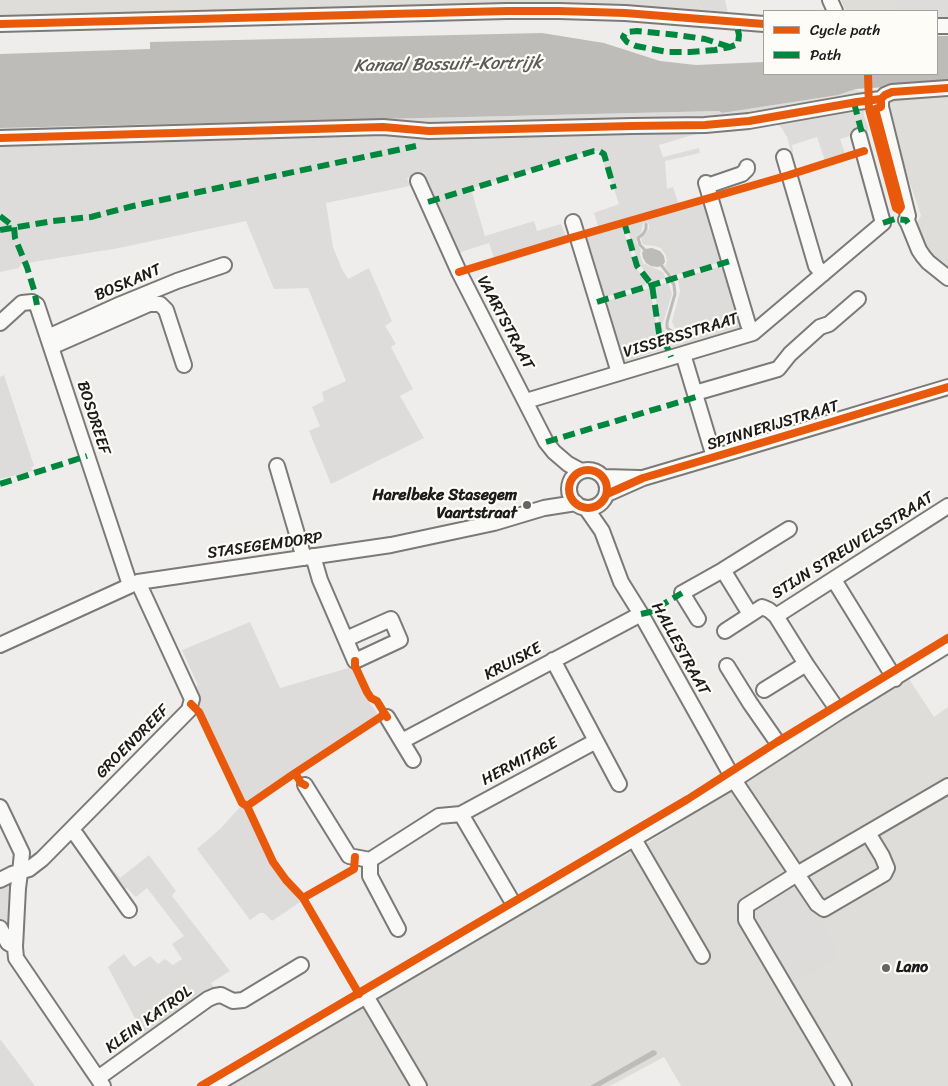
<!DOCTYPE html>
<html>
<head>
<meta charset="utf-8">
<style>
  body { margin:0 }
  #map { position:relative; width:948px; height:1086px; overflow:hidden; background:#efedeb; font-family:Sriracha,sans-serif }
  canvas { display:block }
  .legend { position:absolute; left:763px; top:10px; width:175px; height:65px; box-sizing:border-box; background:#fdfcf7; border:1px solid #a3a29f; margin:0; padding:6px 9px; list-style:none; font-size:15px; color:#1c1c1c }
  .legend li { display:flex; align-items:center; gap:10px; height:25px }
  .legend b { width:25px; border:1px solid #a3a29f }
</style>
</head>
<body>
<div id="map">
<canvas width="948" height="1086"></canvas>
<ul class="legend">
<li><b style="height:6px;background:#e8590c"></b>Cycle path</li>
<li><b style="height:6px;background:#00873e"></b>Path</li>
</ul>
</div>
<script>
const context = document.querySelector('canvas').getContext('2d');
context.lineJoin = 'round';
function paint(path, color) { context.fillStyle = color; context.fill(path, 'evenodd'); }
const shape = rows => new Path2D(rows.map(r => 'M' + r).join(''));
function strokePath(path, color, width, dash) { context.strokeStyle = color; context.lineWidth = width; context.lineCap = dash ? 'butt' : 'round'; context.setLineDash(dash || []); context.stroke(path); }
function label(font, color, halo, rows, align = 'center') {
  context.font = font + ' Sriracha,sans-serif'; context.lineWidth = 4.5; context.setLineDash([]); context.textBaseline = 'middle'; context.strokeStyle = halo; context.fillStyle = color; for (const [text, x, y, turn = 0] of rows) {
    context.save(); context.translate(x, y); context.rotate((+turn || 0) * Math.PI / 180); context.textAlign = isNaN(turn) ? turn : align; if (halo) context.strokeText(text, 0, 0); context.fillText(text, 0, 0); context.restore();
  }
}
const built = shape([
  [0,0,696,0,703,10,558,5,320,7,0,17],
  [841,0,948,0,937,11,846,11],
  [948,91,948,267,931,254,916,224,921,216,891,127,888,103,892,96],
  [909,679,934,717,948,707,948,1086,681,1086,664,1057,610,1086,231,1086,563,890,644,845]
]);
const green = shape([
  [696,0,725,0,728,13,703,10],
  [895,0,948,0,948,18,937,18,937,11,896,11],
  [856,89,859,91,883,90,863,99,864,116,869,130,840,139,845,154,825,161,817,137,792,145,793,152,792,155,787,137,781,127,773,122,706,131,659,145,663,157,699,148,700,153,665,161,667,189,673,187,679,205,599,229,594,213,619,204,614,189,599,151,586,152,471,189,485,236,534,221,537,231,561,224,567,239,495,261,489,243,458,253,424,172,407,178,410,186,326,203,333,247,342,269,348,279,369,268,392,321,385,326,396,344,391,347,413,389,400,396,424,438,331,484,309,431,320,426,312,407,324,401,322,392,346,381,308,288,274,289,246,221,119,248,21,264,19,268,0,272,0,128,719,111,722,113,838,95],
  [706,200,724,261,672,276,665,266,667,262,666,255,663,251,661,248,655,246,645,245,642,243,641,237,649,229,649,224,647,222,645,222,643,224,641,233,637,236,636,239,637,244,641,250,640,254,643,263,663,272,666,278,653,282,638,263,626,224],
  [622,225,635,266,648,284,602,298,584,236],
  [725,265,743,327,670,348,660,329,654,287,668,282,672,294,662,326,664,331,680,343,685,342,686,338,683,333,675,328,672,322,680,291,678,279],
  [650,288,657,329,665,349,621,363,603,302],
  [4,375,34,466,31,467,33,471,0,479,0,377],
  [250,622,280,688,352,667,368,701,378,714,246,804,192,689,198,685,182,650],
  [240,807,244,808,268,856,280,877,302,901,272,921,264,913,260,913,250,920,197,849,220,829],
  [80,830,120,878,149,855,176,891,172,896,230,971,211,983,214,988,146,1039,108,967,124,954,134,967,150,956,158,964,165,959,173,965,182,959,172,944,184,936,147,888,136,897,127,888,119,893],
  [12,881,8,936,0,919,0,883],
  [796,885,799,887,838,950,838,957,791,983,754,925,751,916,754,909,760,904,791,886],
  [0,1039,16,1060,35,1086,0,1086]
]);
const water = shape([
  [542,33,604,43,660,61,696,65,764,62,764,74,937,74,937,36,948,36,948,83,856,89,838,95,722,113,719,111,0,128,0,54,150,49,150,42],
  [652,248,660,251,664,256,665,262,662,266,657,267,651,266,646,263,643,258,642,253,644,249],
  [653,1050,656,1051,657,1053,656,1055,600,1086,590,1086]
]);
const stream = shape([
  [644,249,640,245,638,238,643,234,646,229,646,224],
  [662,266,669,275,674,285,675,294,667,322,667,328,683,339]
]);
const minor = shape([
  [830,0,835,11],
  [0,24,507,11,559,11,625,13,764,24],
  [937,26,948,26],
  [881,99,881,107,908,216,906,220],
  [0,138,383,127,429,131,632,126,705,125,749,121,857,102,881,99,885,95,892,92,948,88],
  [784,157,816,266,823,274],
  [418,181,459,272,546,442,554,452,568,464,581,471],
  [706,183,748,324,753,333],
  [707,186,742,174,747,169,747,167],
  [573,222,619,373],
  [908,223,919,250,923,256,928,262,948,278],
  [0,323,22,303,32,302,37,305,130,585],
  [48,337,121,304,177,281,224,265],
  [51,347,149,304,160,304,166,310,184,365],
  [683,354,714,457],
  [695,393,778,369,790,354,820,327,829,324,858,299],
  [526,401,753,333,883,223,859,136],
  [277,466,304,558],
  '569 489a19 19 0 1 1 38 0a19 19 0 1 1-38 0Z',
  [604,477,640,478],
  [607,494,643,478,714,457,948,387],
  [586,508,602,531,621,582,641,614,734,780,817,904,824,909,884,874,887,868,882,856,868,833],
  [313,556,320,580,355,661,400,640,391,619,346,639],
  [723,570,750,614],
  [834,580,895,679],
  [776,616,948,506],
  [698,619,682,593,723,570,789,529],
  [725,631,762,607,769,610,776,616,806,664,839,712],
  [0,645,138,582,391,545,494,523,544,508,576,503],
  [553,660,619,784],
  [727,666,750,703,782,749],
  [764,690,806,664],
  [387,717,413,760],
  [402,741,641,614],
  [305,785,349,856,370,860,439,816,461,814,596,741],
  [0,807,22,853,20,873,18,888,15,947,16,958,103,1086],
  [461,814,516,908],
  [71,830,77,836,129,910],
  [634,839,702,956],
  [370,860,370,876,398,929],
  [0,880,12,874,29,869,42,859,189,710,192,699,138,582],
  [0,928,8,943,15,947],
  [366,996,419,1086],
  [98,1078,208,999,215,996,221,995,233,1001,243,1000,301,965],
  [213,1086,734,780,839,712,948,645],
  [844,1086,746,920,746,906,797,874,948,786]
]);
const quiet = shape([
  [730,47,705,39,677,35,637,31,626,32,623,37,627,42,636,46,668,52,690,52,715,50,730,47,738,44,739,35,736,22],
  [854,103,862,133,859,136],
  [428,202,594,151,599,151,604,154,614,189],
  [0,216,14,227,15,238,27,267,34,290,37,305],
  [624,222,637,266,652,285,659,333,668,349,671,357],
  [883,223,895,219,906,220,908,223],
  [0,230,53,221,91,217,133,206,416,146],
  [597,302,730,261],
  [546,442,696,397],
  [0,484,87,456],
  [641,614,650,612,682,593]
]);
const cycleway = shape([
  [0,24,507,11,559,11,625,13,764,24],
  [868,74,869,109,896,208,899,210,901,207,875,109,881,107,881,99],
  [0,138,383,127,429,131,632,126,705,125,749,121,857,102,881,99,885,95,892,92,948,88],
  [459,272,567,239,789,175,864,151],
  '569 489a19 19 0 1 1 38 0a19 19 0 1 1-38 0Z',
  [607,494,643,478,714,457,948,387],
  [355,661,355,666,367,692,371,698,377,701,385,714],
  [191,704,199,712,242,803,247,806,273,862,286,880,303,898,359,994],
  [295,773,385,714,387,717],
  [247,806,295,773,301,783,305,785],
  [303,898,354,869,355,857],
  [201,1086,688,799,777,742,948,638]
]);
const markers = [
  [527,505,5,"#666564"],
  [886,968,5,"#666564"]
];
const streetNames = [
  ["BOSKANT",128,283,-23],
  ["VAARTSTRAAT",505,323,62],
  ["VISSERSSTRAAT",681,336,-17],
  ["BOSDREEF",93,418,72],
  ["SPINNERIJSTRAAT",773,426,-17],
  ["STASEGEMDORP",265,546,-8],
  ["STIJN STREUVELSSTRAAT",853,546,-32],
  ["HALLESTRAAT",680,649,61],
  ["KRUISKE",513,662,-28],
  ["GROENDREEF",133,742,-45],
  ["HERMITAGE",520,762,-28],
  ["KLEIN KATROL",149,1020,-36]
];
const poiNames = [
  ["Harelbeke Stasegem",517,496],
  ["Vaartstraat",517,514],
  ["Lano",896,968,"left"]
];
const waterNames = [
  ["Kanaal Bossuit-Kortrijk",448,65,-1]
];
paint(built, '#dfddda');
paint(green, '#dedcda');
paint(water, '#bdbcb9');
strokePath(stream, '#bdbcb9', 3);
strokePath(minor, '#7b7a79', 18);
strokePath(minor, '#f9f9f7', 14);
strokePath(quiet, '#00873e', 6, [12, 6]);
strokePath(cycleway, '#e8590c', 8);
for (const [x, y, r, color] of markers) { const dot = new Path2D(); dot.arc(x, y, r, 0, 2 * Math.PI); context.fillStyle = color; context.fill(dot); strokePath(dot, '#fdfcf7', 2); }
label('16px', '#1c1c1c', '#fdfcf7', streetNames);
label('bold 16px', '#1c1c1c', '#fdfcf7', poiNames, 'right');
label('italic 18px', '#5b5b59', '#fdfcf7', waterNames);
</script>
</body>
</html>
